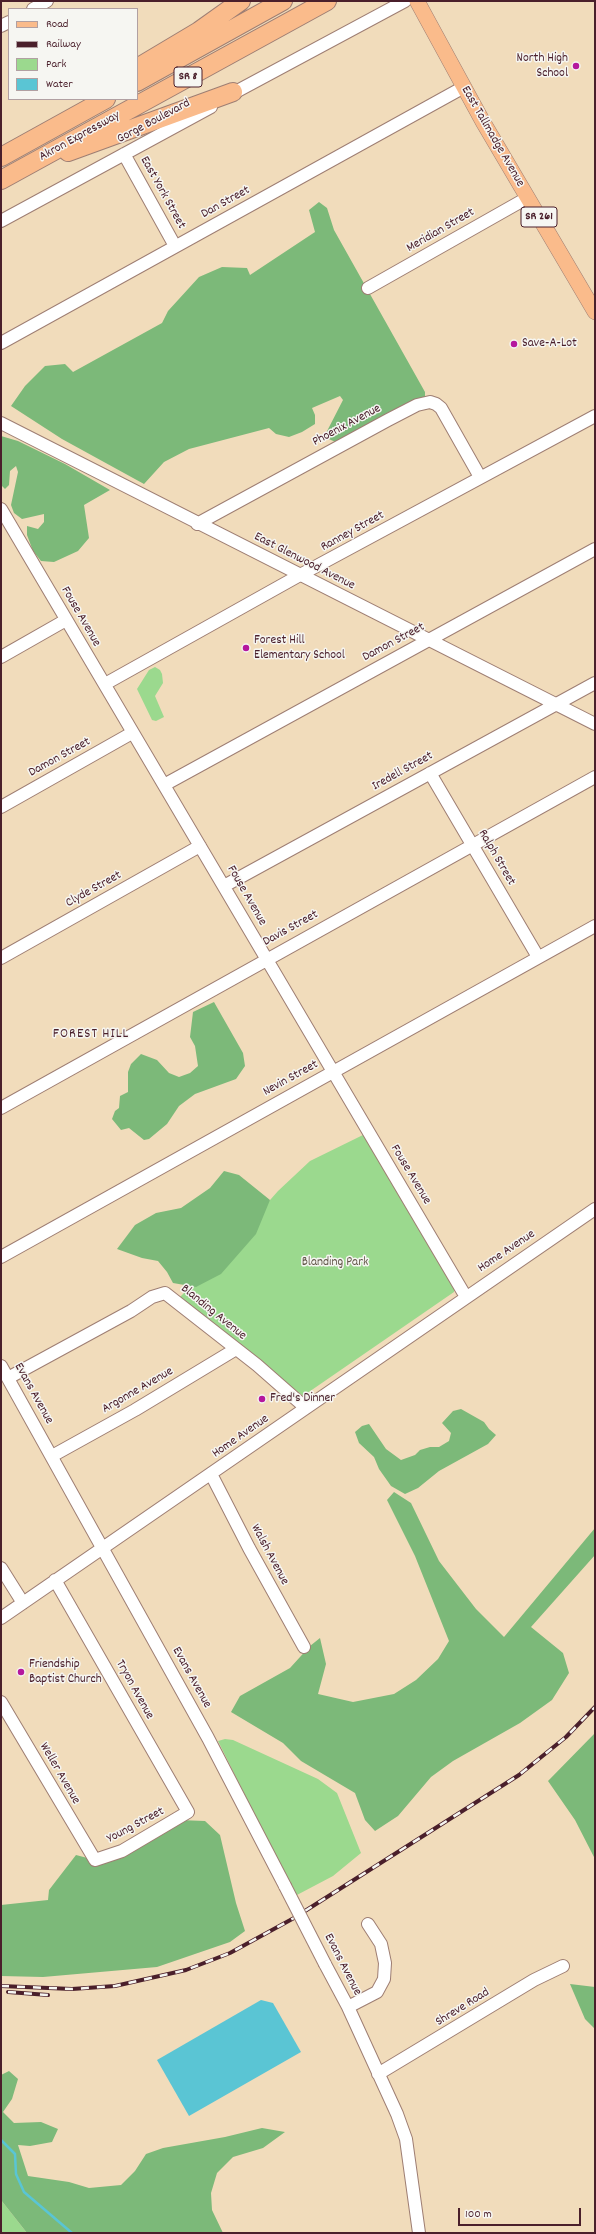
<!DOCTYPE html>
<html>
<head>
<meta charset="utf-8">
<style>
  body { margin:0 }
  #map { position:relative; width:596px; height:2234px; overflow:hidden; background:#f1dcbb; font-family:Dekko,sans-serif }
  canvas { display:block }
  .frame { position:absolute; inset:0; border:2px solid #4a1f2b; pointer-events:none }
  .legend { position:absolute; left:8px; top:8px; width:130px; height:92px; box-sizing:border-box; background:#f6f6f2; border:1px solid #b1a0a2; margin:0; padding:5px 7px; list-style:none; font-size:12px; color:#4a1f2b }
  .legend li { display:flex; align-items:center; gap:8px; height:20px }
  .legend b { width:20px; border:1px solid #b1a0a2 }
  .scale { position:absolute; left:458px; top:2208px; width:123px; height:18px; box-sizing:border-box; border:2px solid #4a1f2b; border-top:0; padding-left:5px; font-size:12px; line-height:14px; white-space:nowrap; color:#4a1f2b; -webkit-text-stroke:3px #f6f6f2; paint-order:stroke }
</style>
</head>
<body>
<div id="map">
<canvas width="596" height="2234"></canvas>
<div class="frame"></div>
<ul class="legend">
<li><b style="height:5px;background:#fabb8b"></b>Road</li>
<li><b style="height:5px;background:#4a1f2b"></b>Railway</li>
<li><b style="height:11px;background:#9bd98e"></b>Park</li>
<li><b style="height:11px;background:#5ac5d4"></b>Water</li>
</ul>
<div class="scale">100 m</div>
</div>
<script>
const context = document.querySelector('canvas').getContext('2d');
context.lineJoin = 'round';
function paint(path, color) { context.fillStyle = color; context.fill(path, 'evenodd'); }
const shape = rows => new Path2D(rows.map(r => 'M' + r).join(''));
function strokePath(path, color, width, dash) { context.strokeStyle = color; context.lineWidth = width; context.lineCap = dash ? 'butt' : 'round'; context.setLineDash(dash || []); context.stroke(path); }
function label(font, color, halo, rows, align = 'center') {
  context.font = font + ' Dekko,sans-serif'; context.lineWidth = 3; context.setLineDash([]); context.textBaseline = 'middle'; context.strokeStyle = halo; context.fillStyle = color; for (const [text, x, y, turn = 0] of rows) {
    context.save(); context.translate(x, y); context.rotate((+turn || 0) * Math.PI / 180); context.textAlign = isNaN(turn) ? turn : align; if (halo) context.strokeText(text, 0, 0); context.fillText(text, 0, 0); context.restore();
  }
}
const green = shape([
  [155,667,160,670,162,674,163,683,155,696,164,717,156,721,152,720,137,689,149,670],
  [365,1134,454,1288,454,1292,303,1396,180,1297,218,1259,278,1191,310,1161],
  [225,1739,233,1740,318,1779,337,1793,361,1853,333,1876,295,1896,218,1741],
  [1,2200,23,2228,27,2233,1,2233]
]);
const forest = shape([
  [319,202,327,208,334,230,425,392,425,400,338,443,324,437,343,400,340,396,312,408,315,415,315,424,302,432,289,437,276,434,269,428,189,449,164,462,144,484,62,439,11,406,25,386,45,366,65,364,73,372,162,323,168,311,199,277,222,267,247,268,250,275,315,232,309,210],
  [1,436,18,441,65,464,110,490,84,505,89,538,78,551,54,562,41,561,33,551,27,535,27,526,38,529,44,522,44,514,22,519,14,513,11,505,18,472,16,466,10,471,9,485,5,489,1,485],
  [214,1002,243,1053,245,1066,236,1079,195,1094,179,1106,167,1124,149,1139,144,1140,129,1128,121,1130,112,1119,115,1111,119,1108,120,1096,128,1092,128,1072,131,1064,141,1054,157,1060,169,1073,179,1077,190,1073,198,1066,195,1046,190,1037,193,1012],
  [224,1171,239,1175,270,1200,256,1234,221,1274,196,1287,173,1283,167,1272,158,1261,142,1258,117,1249,135,1225,156,1213,181,1208,210,1188],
  [461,1409,484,1422,489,1429,496,1435,488,1444,439,1471,418,1488,405,1494,391,1486,379,1469,374,1457,359,1443,355,1432,362,1426,369,1424,386,1449,401,1460,415,1455,420,1450,430,1447,439,1447,449,1441,451,1433,442,1423,453,1411],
  [394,1492,411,1503,439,1561,476,1609,504,1637,595,1528,595,1555,531,1627,563,1653,569,1673,552,1700,520,1723,453,1761,431,1777,398,1816,375,1831,365,1820,355,1793,301,1761,283,1743,231,1712,240,1696,290,1668,310,1646,320,1638,326,1664,318,1694,353,1702,394,1694,416,1680,438,1659,449,1641,415,1556,387,1500],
  [595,1733,595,1859,575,1820,548,1781],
  [179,1820,205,1821,220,1835,236,1903,245,1931,230,1942,157,1967,43,1977,1,1976,1,1905,48,1900,49,1890,76,1855,95,1860],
  [570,1984,595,1987,595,2029,585,2019],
  [9,2071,18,2079,12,2099,3,2112,14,2123,41,2122,58,2129,52,2142,30,2146,18,2145,28,2176,69,2182,89,2188,121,2185,135,2171,146,2154,163,2148,225,2137,262,2128,285,2132,263,2148,233,2157,217,2173,211,2193,212,2210,223,2233,27,2233,1,2200,1,2075]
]);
const water = shape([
  [261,2000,273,2003,301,2052,189,2116,157,2060]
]);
const stream = shape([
  [1,2140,15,2154,16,2174,24,2192,72,2233]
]);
const minor = shape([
  [33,9,47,1],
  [1,26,9,22],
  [228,96,405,1],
  [124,154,175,246],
  [1,221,211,107],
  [368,288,527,198],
  [1,343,464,87],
  [1,423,595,724],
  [1,509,466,1297],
  [197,524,388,420,417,405,430,402,436,404,441,408,480,477],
  [1,657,66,620],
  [105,684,300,575,595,416],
  [430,773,538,957],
  [164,785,595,549],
  [1,807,132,733],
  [224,886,595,683],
  [1,958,200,846],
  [1,1108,595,777],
  [1,1257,595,926],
  [1,1366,208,1738,285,1886],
  [8,1378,131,1311,152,1297,165,1293,257,1365,306,1408],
  [52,1456,135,1410,236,1349],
  [211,1474,249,1548,304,1647],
  [1,1568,23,1603],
  [1,1618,595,1209],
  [1,1702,95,1860,122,1851,188,1812,55,1580],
  [325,1964,348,2007,397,2114,406,2139,419,2233],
  [348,2007,377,1992,384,1979,385,1963,381,1944,368,1924],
  [378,2074,534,1980,563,1966]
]);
const major = shape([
  [417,1,483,122,595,312]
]);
const highway = shape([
  [137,68,199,31,241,1],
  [137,82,283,1],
  [68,152,233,92],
  [1,157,106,99],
  [1,180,327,1]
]);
const rail = shape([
  [1,1986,72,1989,115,1986,186,1970,230,1953,294,1918,519,1775,566,1737,595,1707],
  [8,1992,48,1995]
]);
const minorBridge = shape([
  [285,1886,325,1964]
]);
const markers = [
  [576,66,4,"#b5179e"],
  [514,344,4,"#b5179e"],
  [246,648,4,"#b5179e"],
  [262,1399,4,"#b5179e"],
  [21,1672,4,"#b5179e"]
];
const shields = [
  [188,77,28],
  [539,217,36]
];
const shieldNames = [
  ["SR 8",188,77],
  ["SR 261",539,217]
];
const poiNames = [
  ["North High",568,59,"right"],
  ["School",568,74,"right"],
  ["Save-A-Lot",522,344],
  ["Forest Hill",254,641],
  ["Elementary School",254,656],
  ["Fred's Dinner",270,1399],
  ["Friendship",29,1665],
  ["Baptist Church",29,1680]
];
const streetNames = [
  ["Gorge Boulevard",154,122,-28],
  ["Akron Expressway",80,137,-29],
  ["East Tallmadge Avenue",492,137,60],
  ["East York Street",162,193,61],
  ["Dan Street",226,203,-29],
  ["Meridian Street",441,231,-30],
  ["Phoenix Avenue",347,426,-28],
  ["Ranney Street",353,532,-29],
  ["East Glenwood Avenue",304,562,27],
  ["Fouse Avenue",80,617,60],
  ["Damon Street",394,643,-28],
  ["Damon Street",60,758,-29],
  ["Iredell Street",403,772,-29],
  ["Ralph Street",496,858,60],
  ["Clyde Street",94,890,-29],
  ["Fouse Avenue",246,896,60],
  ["Davis Street",291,929,-29],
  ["Nevin Street",291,1079,-29],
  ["Fouse Avenue",410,1175,59],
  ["Home Avenue",507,1252,-34],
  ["Blanding Avenue",213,1313,39],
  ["Argonne Avenue",138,1391,-30],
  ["Evans Avenue",33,1394,61],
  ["Home Avenue",241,1437,-35],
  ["Walsh Avenue",269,1555,62],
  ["Evans Avenue",191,1678,61],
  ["Tryon Avenue",134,1690,61],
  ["Weller Avenue",59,1774,60],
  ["Young Street",136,1826,-28],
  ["Evans Avenue",342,1965,63],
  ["Shreve Road",463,2008,-32]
];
const parkNames = [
  ["Blanding Park",335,1263]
];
const neighbourhoodNames = [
  ["FOREST HILL",91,1035]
];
paint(green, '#9bd98e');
paint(forest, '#7cb979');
paint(water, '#5ac5d4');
strokePath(stream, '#5ac5d4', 2.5);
strokePath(minor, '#9e7e73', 14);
strokePath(major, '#9e7e73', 16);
strokePath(highway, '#9e7e73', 20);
strokePath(minor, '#fff', 12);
strokePath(major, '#fabb8b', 15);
strokePath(highway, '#fabb8b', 18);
strokePath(rail, '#4a1f2b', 4);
strokePath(rail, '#f6f6f2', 2.5, [8]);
strokePath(minorBridge, '#9e7e73', 14, []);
strokePath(minorBridge, '#fff', 12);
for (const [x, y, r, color] of markers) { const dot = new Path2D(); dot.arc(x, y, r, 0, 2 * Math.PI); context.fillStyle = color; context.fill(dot); strokePath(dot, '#f6f6f2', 1.5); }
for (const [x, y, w] of shields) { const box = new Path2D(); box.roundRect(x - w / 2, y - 10, w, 20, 3); context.fillStyle = '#f6f6f2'; context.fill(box); strokePath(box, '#4a1f2b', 1); }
label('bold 12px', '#4a1f2b', null, shieldNames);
label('13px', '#4a1f2b', '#f6f6f2', poiNames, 'left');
label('13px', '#4a1f2b', '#f6f6f2', streetNames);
label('13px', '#625749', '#f6f6f2', parkNames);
context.letterSpacing = '1px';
label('14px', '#4a1f2b', '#f6f6f2', neighbourhoodNames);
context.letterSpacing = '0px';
</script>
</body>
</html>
